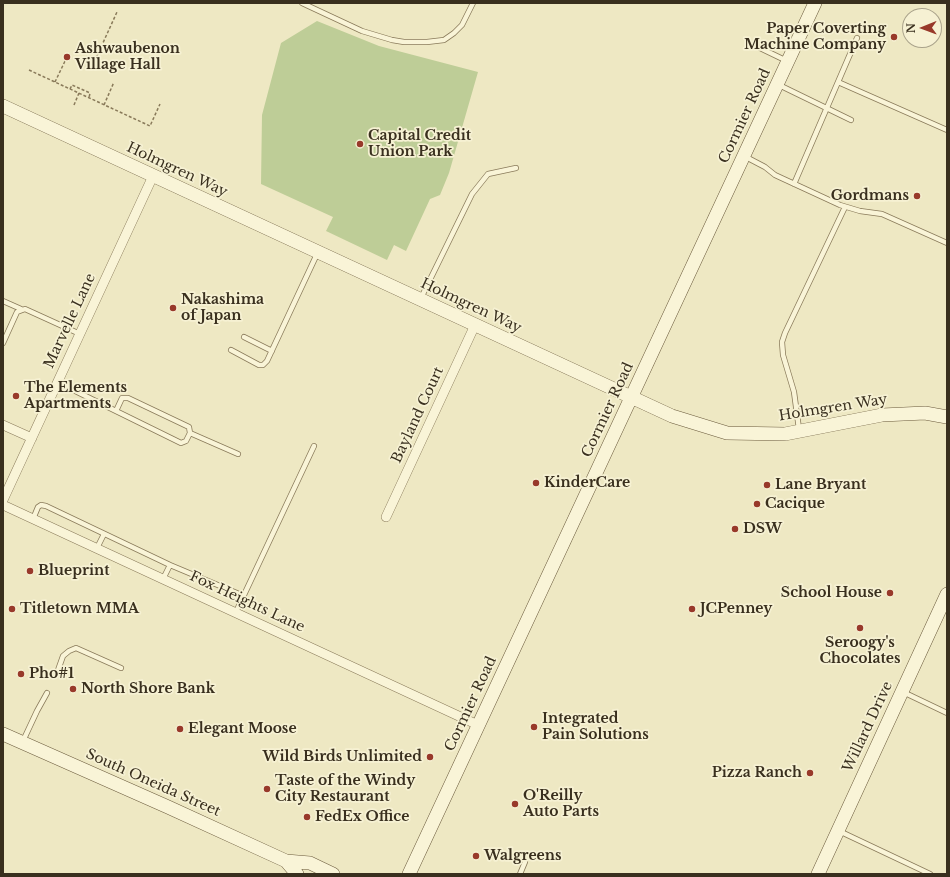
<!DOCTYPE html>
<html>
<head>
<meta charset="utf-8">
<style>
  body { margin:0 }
  #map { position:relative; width:950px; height:877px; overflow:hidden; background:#eee8c3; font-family:"Libre Baskerville",serif }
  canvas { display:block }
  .frame { position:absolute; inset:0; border:4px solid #392f1e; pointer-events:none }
  .north { position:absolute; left:902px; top:8px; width:40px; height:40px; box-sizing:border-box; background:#f6f1d3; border:1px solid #aaa38b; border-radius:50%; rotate:269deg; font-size:11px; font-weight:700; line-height:16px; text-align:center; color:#392f1e }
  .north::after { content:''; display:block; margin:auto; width:14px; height:18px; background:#98392a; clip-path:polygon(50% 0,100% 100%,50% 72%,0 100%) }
</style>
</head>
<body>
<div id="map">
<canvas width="950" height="877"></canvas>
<div class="frame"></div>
<div class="north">N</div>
</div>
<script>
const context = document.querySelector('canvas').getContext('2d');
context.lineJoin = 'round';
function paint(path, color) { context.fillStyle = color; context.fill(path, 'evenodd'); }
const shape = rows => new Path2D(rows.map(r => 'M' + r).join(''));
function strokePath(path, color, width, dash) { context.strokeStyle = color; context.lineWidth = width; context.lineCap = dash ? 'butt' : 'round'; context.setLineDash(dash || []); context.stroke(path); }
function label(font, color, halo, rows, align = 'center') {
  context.font = font + ' "Libre Baskerville",serif'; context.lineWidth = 3.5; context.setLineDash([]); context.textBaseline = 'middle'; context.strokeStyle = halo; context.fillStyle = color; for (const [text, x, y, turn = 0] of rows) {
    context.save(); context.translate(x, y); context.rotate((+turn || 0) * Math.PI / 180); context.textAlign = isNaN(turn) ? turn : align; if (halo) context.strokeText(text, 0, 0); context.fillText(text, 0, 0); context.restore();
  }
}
const green = shape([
  [317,21,379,46,478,72,449,173,440,195,430,199,406,251,394,245,387,260,326,231,333,217,261,184,262,115,281,43]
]);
const path = shape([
  [97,56,117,12],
  [29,70,150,126,160,104],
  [55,82,66,59],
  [70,89,72,85,90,93,89,98],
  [74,105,79,93],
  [104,105,114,82]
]);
const lane = shape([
  [302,3,362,31,392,40,404,42,427,42,444,40,454,33,462,25,473,3],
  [760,48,787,61],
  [838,82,947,130],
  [779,85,851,120],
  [744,156,765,167,775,175,840,205,860,211,882,214,947,243],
  [794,184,857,38],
  [421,298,472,194,488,174,516,168],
  [3,301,21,309],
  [244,337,272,351],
  [3,343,17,312,25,309,80,334],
  [231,350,259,365,263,365,267,361,317,254],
  [57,382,181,443,186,441,190,433,189,427,128,398,122,398,116,411],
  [799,429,794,392,783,355,782,342,785,333,845,207],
  [190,433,238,454],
  [33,519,38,507,41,505,46,506,170,565,244,596],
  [97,548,104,534],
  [163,579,170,565],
  [236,612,314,446],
  [57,673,63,656,69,651,76,648,121,668],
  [903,692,947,713],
  [23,741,37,711,47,693],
  [839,831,930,874],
  [520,874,525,862]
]);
const street = shape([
  [3,425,32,438],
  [3,500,153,176],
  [3,505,478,725],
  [386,517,475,325]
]);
const secondary = shape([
  [3,106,672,416,727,433,785,434,882,415,925,413,947,417],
  [3,734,168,807,286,861,310,863,333,874],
  [286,861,297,874],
  [409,874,815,3],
  [818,874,947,594]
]);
const markers = [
  [894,37,4,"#98392a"],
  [67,57,4,"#98392a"],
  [360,144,4,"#98392a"],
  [917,196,4,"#98392a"],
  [173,308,4,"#98392a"],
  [16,396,4,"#98392a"],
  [536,483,4,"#98392a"],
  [767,485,4,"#98392a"],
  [757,504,4,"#98392a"],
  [735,529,4,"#98392a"],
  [30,571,4,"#98392a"],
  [890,593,4,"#98392a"],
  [12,609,4,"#98392a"],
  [692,609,4,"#98392a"],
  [860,628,4,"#98392a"],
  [21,674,4,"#98392a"],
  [73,689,4,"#98392a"],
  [534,727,4,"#98392a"],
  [180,729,4,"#98392a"],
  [430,757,4,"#98392a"],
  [810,773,4,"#98392a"],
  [267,789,4,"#98392a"],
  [515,804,4,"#98392a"],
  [307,817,4,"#98392a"],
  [476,856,4,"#98392a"]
];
const poiNames = [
  ["Paper Coverting",886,29,"right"],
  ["Machine Company",886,45,"right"],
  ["Ashwaubenon",75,49],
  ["Village Hall",75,65],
  ["Capital Credit",368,136],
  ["Union Park",368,152],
  ["Gordmans",909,196,"right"],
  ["Nakashima",181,300],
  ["of Japan",181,316],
  ["The Elements",24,388],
  ["Apartments",24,404],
  ["KinderCare",544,483],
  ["Lane Bryant",775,485],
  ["Cacique",765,504],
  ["DSW",743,529],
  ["Blueprint",38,571],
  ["School House",882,593,"right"],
  ["Titletown MMA",20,609],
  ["JCPenney",700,609],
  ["Seroogy's",860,643,"center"],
  ["Chocolates",860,659,"center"],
  ["Pho#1",29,674],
  ["North Shore Bank",81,689],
  ["Integrated",542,719],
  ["Pain Solutions",542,735],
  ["Elegant Moose",188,729],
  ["Wild Birds Unlimited",422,757,"right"],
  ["Pizza Ranch",802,773,"right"],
  ["Taste of the Windy",275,781],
  ["City Restaurant",275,797],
  ["O'Reilly",523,796],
  ["Auto Parts",523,812],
  ["FedEx Office",315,817],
  ["Walgreens",484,856]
];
const streetNames = [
  ["Cormier Road",745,116,-65],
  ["Holmgren Way",177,170,25],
  ["Holmgren Way",471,306,25],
  ["Marvelle Lane",70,321,-65],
  ["Holmgren Way",833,408,-9],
  ["Cormier Road",608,410,-65],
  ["Bayland Court",418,415,-65],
  ["Fox Heights Lane",247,602,25],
  ["Cormier Road",471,704,-65],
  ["Willard Drive",868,727,-65],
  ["South Oneida Street",153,783,24]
];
paint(green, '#becd97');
strokePath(lane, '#897a5a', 6);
strokePath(street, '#897a5a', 10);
strokePath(secondary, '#6b5b3d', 14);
strokePath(path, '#897a5a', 1.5, [3, 2]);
strokePath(lane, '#f9f4d7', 4.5);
strokePath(street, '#f9f4d7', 9);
strokePath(secondary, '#f9f4d7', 13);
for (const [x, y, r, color] of markers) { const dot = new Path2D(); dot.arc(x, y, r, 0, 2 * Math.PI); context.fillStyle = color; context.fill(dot); strokePath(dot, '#f6f1d3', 1.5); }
label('bold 14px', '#392f1e', '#f6f1d3', poiNames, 'left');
label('14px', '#392f1e', '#f6f1d3', streetNames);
</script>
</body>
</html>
